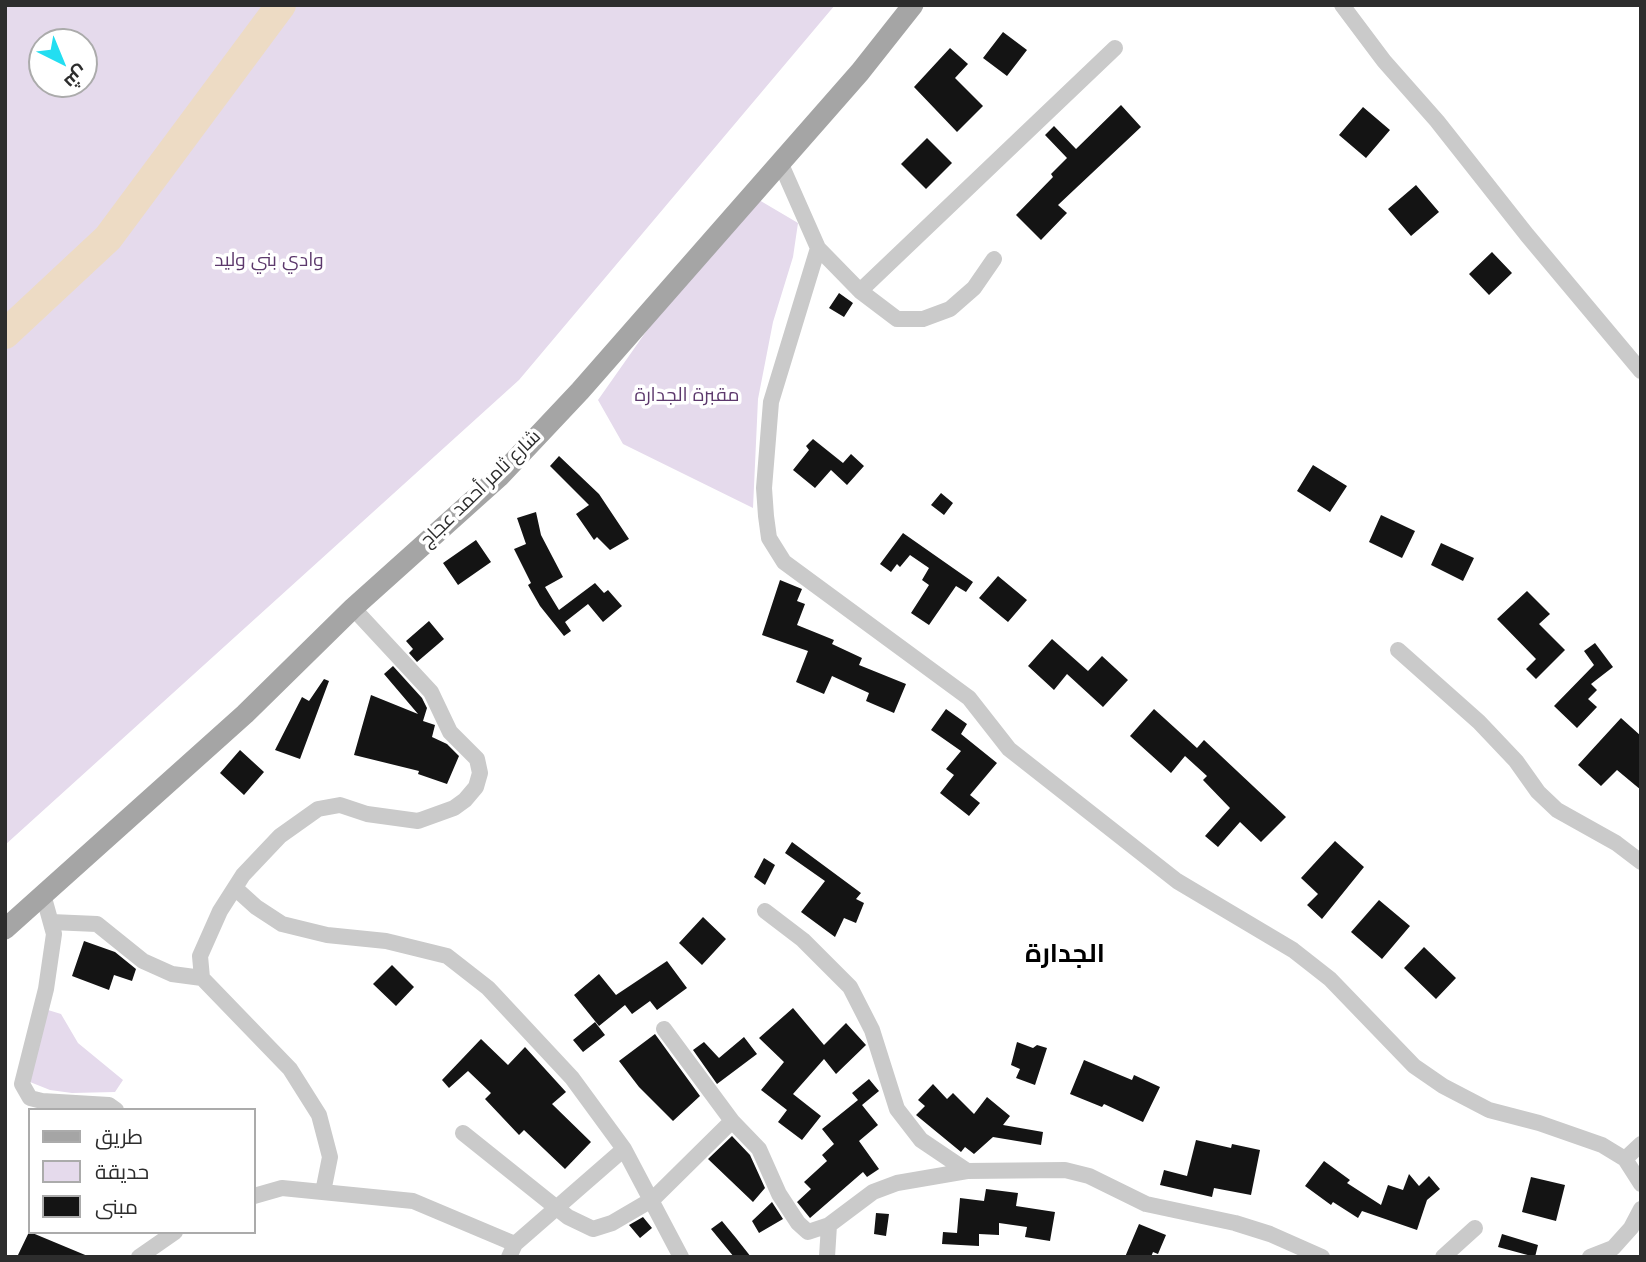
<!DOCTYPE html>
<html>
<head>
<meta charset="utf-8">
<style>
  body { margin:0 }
  #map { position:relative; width:1646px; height:1262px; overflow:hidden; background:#fff; font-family:"DM Sans",Cairo,sans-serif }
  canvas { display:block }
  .frame { position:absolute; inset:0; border:7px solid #2d2d2d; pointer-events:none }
  .legend { position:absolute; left:28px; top:1108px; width:228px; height:126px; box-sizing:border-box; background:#fff; border:2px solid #ababab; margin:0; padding:9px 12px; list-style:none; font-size:21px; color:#2d2d2d }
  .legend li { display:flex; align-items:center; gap:14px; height:35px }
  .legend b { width:35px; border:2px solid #ababab }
  .north { position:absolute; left:28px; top:28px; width:70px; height:70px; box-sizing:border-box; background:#fff; border:2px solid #ababab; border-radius:50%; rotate:137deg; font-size:19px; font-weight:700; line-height:28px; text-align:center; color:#2d2d2d }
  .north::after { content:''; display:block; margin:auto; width:24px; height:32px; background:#23def1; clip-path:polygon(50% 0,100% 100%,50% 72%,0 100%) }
</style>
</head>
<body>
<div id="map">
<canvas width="1646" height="1262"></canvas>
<div class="frame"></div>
<ul class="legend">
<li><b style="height:9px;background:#a5a5a5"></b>طريق</li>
<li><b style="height:19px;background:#e5daec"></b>حديقة</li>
<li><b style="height:19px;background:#141414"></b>مبنى</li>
</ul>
<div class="north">ش</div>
</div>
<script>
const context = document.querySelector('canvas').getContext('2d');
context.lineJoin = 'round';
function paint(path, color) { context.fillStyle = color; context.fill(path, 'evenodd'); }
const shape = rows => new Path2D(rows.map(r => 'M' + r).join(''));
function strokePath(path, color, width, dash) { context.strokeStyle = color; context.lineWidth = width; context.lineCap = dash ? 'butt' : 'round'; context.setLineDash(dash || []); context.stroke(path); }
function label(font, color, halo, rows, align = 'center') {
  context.font = font + ' "DM Sans",Cairo,sans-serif'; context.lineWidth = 7; context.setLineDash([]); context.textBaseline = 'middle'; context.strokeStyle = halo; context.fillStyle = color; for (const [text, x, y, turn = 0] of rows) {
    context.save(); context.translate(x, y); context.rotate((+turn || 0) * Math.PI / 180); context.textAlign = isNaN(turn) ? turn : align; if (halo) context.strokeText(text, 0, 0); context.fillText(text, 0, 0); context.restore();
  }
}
const green = shape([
  [5,5,835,5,519,380,5,845],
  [42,42,84,42,84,84,42,84],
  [759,200,798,223,793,257,773,322,758,399,753,508,623,444,598,400,676,289],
  [48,1010,61,1014,78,1043,123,1080,115,1092,72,1093,50,1090,30,1082]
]);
const river = shape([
  [5,334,108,238,281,5]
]);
const building = shape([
  [1003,32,1027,50,1007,76,983,58],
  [950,48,968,64,955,78,983,106,957,132,914,87],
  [1121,105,1141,127,1058,205,1067,213,1041,240,1016,215,1053,177,1051,174,1067,158,1045,135,1054,126,1076,149],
  [1363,107,1390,130,1366,158,1339,135],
  [927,138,952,163,926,189,901,164],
  [1416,185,1439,212,1411,236,1388,209],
  [1492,252,1512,273,1489,295,1469,274],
  [839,293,853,303,844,317,829,308],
  [813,439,843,463,851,454,864,466,847,485,831,470,815,488,793,470,809,450,806,446],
  [559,456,599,494,629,539,610,550,597,537,594,540,576,514,589,505,550,466],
  [1313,465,1347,486,1330,512,1297,491],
  [941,493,953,503,944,515,931,505],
  [536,512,541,535,563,577,545,587,559,610,595,583,604,593,608,590,622,606,603,622,588,604,565,622,571,631,564,636,540,606,528,585,531,583,514,549,526,544,517,518],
  [1381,515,1415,531,1402,558,1369,542],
  [903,533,973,582,966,592,956,586,929,625,911,613,929,585,922,580,929,568,910,555,900,567,897,564,891,572,880,564],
  [476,540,491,562,458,585,443,563],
  [1441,543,1474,558,1463,581,1431,565],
  [998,576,1027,600,1008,622,979,598],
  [780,580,802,589,797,601,805,604,797,625,834,640,832,644,862,658,859,665,906,684,894,713,866,701,869,693,832,676,824,694,796,682,808,651,762,635],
  [1527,591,1550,614,1539,624,1565,650,1536,679,1526,669,1536,659,1497,619],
  [429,621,444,639,417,662,409,653,413,649,406,641],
  [1052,639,1088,671,1102,656,1128,680,1103,707,1067,674,1054,690,1028,666],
  [1595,643,1613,667,1591,684,1597,690,1588,699,1597,707,1577,728,1554,706,1594,665,1584,651],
  [393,666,422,698,427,708,423,721,435,725,432,737,447,744,459,756,447,784,418,774,419,771,354,755,371,695,418,714,384,674],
  [324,679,329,681,300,759,275,750,302,697,309,701],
  [946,709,967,724,961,734,997,763,970,795,980,803,969,816,940,793,954,775,946,769,961,751,931,730],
  [1154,709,1197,748,1204,740,1286,817,1261,842,1240,822,1218,847,1205,836,1230,808,1203,780,1207,776,1185,756,1171,773,1130,736],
  [1621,718,1641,736,1641,790,1617,770,1601,786,1578,765],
  [240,750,264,772,244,795,220,773],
  [1335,841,1364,867,1322,919,1307,905,1318,894,1301,878],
  [792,842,861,893,856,899,864,903,856,923,844,918,835,937,801,912,825,881,785,853],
  [764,858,775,865,765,885,754,877],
  [1379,900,1410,926,1382,959,1351,932],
  [703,917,726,939,702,965,679,943],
  [84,941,115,952,136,969,132,981,114,975,109,990,72,976],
  [1424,947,1456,978,1436,999,1404,968],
  [667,961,687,988,657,1010,650,1001,632,1014,625,1005,599,1026,574,995,599,974,616,995],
  [392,965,414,987,396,1006,373,984],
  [793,1008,824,1045,846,1023,866,1045,836,1074,824,1059,793,1094,821,1116,802,1140,778,1122,787,1110,761,1090,784,1062,759,1038],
  [595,1022,605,1035,583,1052,573,1040],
  [655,1034,700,1096,673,1121,639,1087,619,1061],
  [744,1037,757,1054,717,1084,693,1050,704,1042,719,1058],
  [481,1039,508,1065,525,1047,566,1092,552,1104,591,1142,565,1169,524,1130,519,1135,485,1099,491,1093,468,1071,449,1088,442,1080],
  [1017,1042,1033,1048,1037,1045,1047,1048,1035,1085,1016,1078,1020,1069,1011,1065],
  [1084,1060,1132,1080,1134,1075,1160,1087,1143,1122,1104,1104,1102,1107,1070,1094],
  [869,1079,879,1091,862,1105,878,1125,859,1141,879,1169,867,1177,863,1172,810,1218,797,1202,811,1189,804,1182,827,1161,822,1155,834,1144,822,1129,858,1100,852,1093],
  [933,1084,947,1099,953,1093,974,1114,987,1097,1010,1116,1003,1125,1043,1132,1041,1145,993,1137,974,1154,965,1147,961,1152,916,1115,925,1106,918,1100],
  [732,1136,750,1155,765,1188,753,1202,708,1159],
  [1196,1140,1231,1148,1232,1144,1260,1150,1251,1195,1214,1188,1212,1197,1160,1185,1164,1170,1187,1176],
  [1324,1161,1350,1180,1347,1183,1381,1205,1388,1185,1403,1190,1409,1174,1419,1186,1429,1176,1440,1189,1427,1200,1417,1230,1362,1211,1358,1218,1333,1202,1331,1205,1305,1186],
  [1531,1177,1565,1185,1556,1221,1522,1212],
  [986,1189,1018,1193,1016,1206,1055,1212,1050,1241,1025,1237,1027,1227,999,1223,999,1235,979,1234,979,1246,942,1244,943,1232,957,1233,960,1198,984,1201],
  [772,1202,783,1219,759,1233,752,1221],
  [876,1213,889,1214,886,1236,874,1234],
  [643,1217,652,1228,640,1238,629,1225],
  [722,1221,736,1238,751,1257,734,1257,711,1229],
  [1139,1224,1166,1235,1158,1254,1153,1252,1151,1257,1125,1257],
  [30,1230,30,1232,90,1257,17,1257],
  [1502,1234,1538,1245,1535,1257,1498,1247]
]);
const minor = shape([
  [1342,5,1384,61,1437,121,1527,235,1641,371],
  [780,162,818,248,771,402,764,488,766,516,769,538,784,562,969,698,1009,749,1177,881,1293,950,1330,979,1414,1066,1443,1086,1489,1110,1539,1123,1602,1145,1625,1159,1641,1184],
  [818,248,860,291,897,319,923,319,950,309,974,288,994,259],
  [860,291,1115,48],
  [1398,650,1479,722,1516,761,1538,792,1557,810,1616,843,1641,862],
  [235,888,256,907,282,924,327,935,386,941,447,956,488,988,572,1078,624,1149,681,1257],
  [44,898,54,934,46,989,22,1084,30,1098,42,1101,109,1105,116,1110],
  [765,911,803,940,850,987,872,1030,897,1109,921,1140,967,1171],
  [51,922,97,924,143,961,172,974,202,978],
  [664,1029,732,1121,759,1149,779,1194,798,1223,808,1232,829,1225,873,1192,897,1183,967,1171,1065,1170,1089,1176,1146,1204,1235,1223,1270,1234,1322,1257],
  [463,1133,568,1217,593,1229,612,1223,653,1199,732,1121],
  [1625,1159,1641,1144],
  [323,1192,330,1157,319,1115,290,1069,202,978,200,956,220,911,243,875,280,836,318,809,340,805,367,814,418,821,454,808,465,800,476,787,480,773,477,759,450,732,431,692,353,608],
  [254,1196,282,1188,413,1201,515,1244],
  [139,1257,175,1232],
  [509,1257,515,1244,624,1149],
  [827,1257,829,1225],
  [1443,1257,1475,1228],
  [1590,1257,1613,1248,1631,1228,1641,1209]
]);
const major = shape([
  [5,929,245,714,353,608,499,477,580,391,860,72,913,5]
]);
const parkNames = [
  ["وادي بني وليد",269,261],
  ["مقبرة الجدارة",687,396]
];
const streetNames = [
  ["شارع ثامر أحمد عجاج",481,489,-44]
];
const districtNames = [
  ["الجدارة",1065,955]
];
paint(green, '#e5daec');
strokePath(river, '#eddbc4', 30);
paint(building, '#141414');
strokePath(minor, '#cacaca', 16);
strokePath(major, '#a5a5a5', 21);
label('19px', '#5c386c', '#fff', parkNames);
label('19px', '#2d2d2d', '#fff', streetNames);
label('bold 26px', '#000', '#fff', districtNames);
</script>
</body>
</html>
